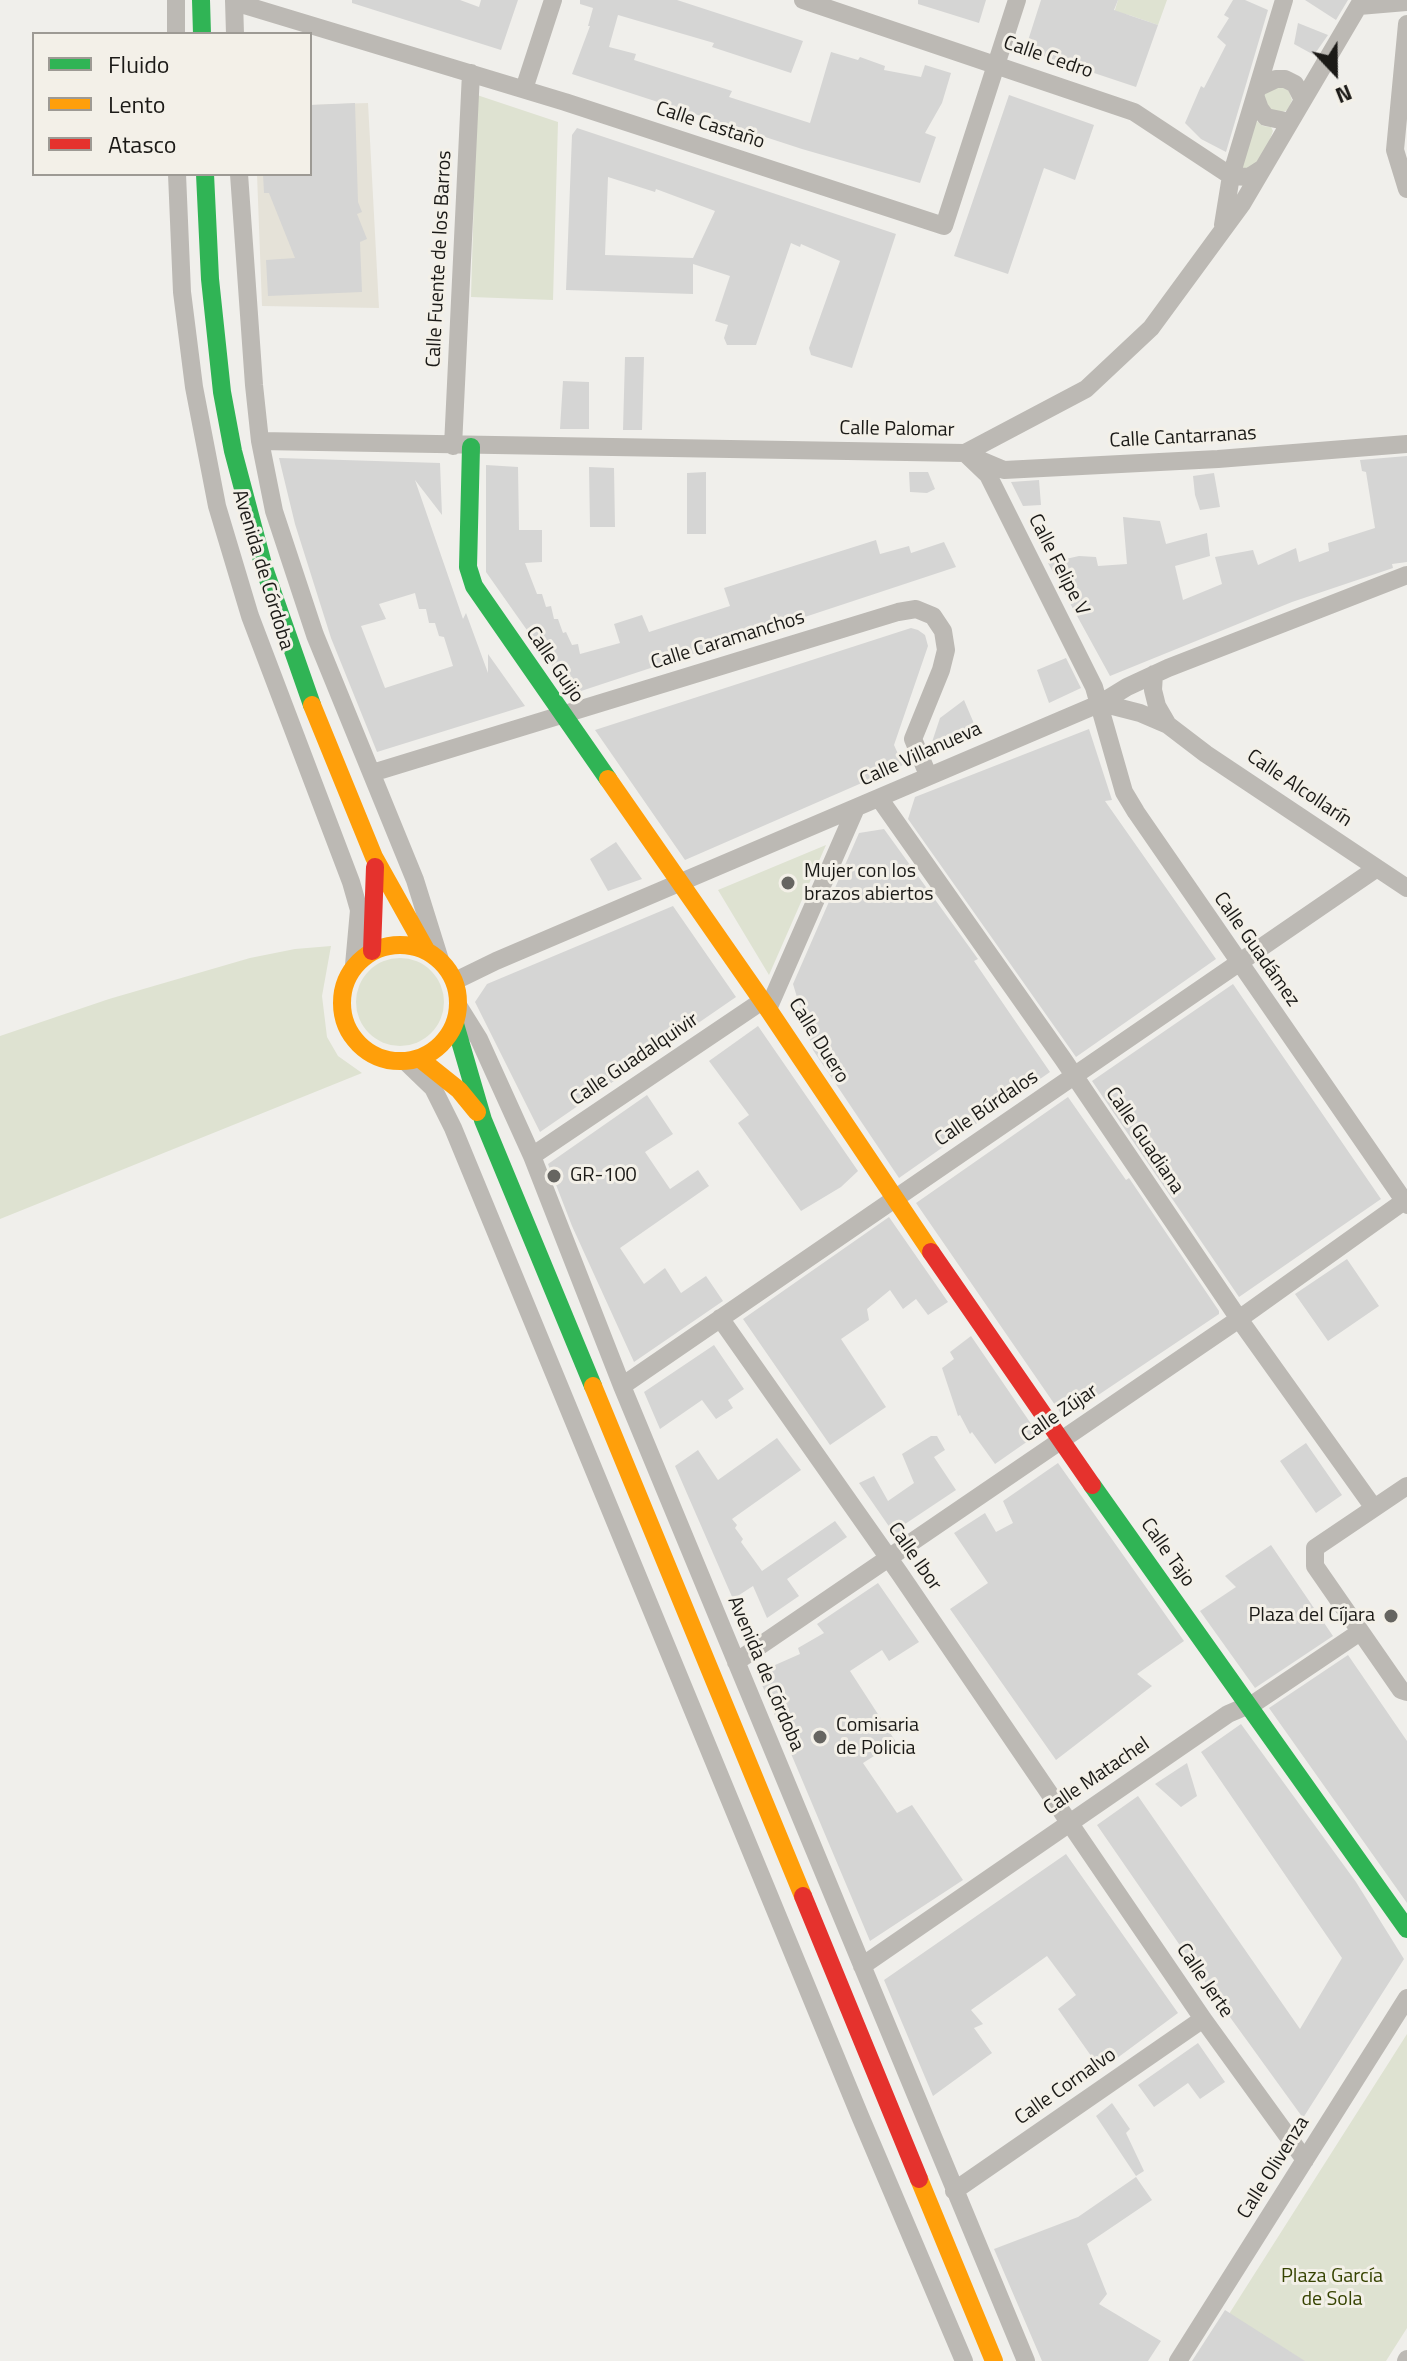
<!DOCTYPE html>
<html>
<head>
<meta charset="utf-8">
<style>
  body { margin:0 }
  #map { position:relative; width:1407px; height:2361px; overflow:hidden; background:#f0efeb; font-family:"Titillium Web",sans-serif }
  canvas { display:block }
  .legend { position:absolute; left:32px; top:32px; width:280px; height:144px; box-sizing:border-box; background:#f3f0e8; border:2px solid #9d9a94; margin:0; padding:10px 14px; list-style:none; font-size:24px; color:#1b1a17 }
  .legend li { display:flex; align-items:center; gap:16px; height:40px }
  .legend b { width:40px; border:2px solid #9d9a94 }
  .north { position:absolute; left:1295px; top:32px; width:80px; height:80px; -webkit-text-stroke:6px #f3f0e8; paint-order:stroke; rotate:158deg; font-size:22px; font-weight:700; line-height:32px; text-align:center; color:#1b1a17 }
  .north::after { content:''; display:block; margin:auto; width:28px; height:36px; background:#1b1a17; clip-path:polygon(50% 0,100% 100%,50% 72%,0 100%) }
</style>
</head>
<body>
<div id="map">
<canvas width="1407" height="2361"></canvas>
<ul class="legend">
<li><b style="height:10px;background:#30b455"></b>Fluido</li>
<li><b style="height:10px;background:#ff9f0a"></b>Lento</li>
<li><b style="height:10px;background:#e5322d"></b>Atasco</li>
</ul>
<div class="north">N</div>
</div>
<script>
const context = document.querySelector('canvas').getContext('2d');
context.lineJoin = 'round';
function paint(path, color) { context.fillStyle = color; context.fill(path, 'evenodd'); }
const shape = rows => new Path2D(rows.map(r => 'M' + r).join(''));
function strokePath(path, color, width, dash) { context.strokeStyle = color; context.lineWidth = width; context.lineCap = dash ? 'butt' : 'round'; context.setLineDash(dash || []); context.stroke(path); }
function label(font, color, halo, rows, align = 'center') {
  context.font = font + ' "Titillium Web",sans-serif'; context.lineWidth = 6; context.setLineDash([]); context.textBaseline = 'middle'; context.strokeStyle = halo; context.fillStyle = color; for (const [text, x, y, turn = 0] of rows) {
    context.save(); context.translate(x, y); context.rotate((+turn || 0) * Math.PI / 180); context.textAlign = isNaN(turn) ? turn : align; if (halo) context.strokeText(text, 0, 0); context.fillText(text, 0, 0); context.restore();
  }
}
const built = shape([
  [368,103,379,308,262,306,257,174,310,174,310,105]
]);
const green = shape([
  [1118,0,1167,0,1158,25,1129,15,1114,13],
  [1276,84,1289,91,1292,100,1288,110,1274,115,1262,97],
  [477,95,558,122,553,300,471,297],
  [1253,118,1263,126,1271,127,1273,131,1263,158,1239,175],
  [826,845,769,975,718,890],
  [331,946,322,996,327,1037,338,1056,362,1073,0,1219,0,1036,109,999,250,958,295,949],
  '356 1002a44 44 0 1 1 88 0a44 44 0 1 1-88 0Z',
  [1407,2034,1407,2328,1386,2361,1304,2361,1229,2314]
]);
const building = shape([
  [352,0,460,0,479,7,481,0,518,0,501,50,352,3],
  [580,0,677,0,803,41,791,73,712,47,714,43,618,15,609,47,636,54,634,60,732,91,729,97,810,123,831,52,858,60,860,57,885,66,884,70,921,77,925,65,951,73,942,103,925,133,936,137,920,183,802,149,572,74,590,26,588,26,593,8,580,4],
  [918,0,986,0,979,23,918,4],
  [1041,0,1118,0,1114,10,1158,25,1136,87,1025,50],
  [1233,0,1245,0,1268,10,1226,152,1201,139,1185,123,1201,86,1204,88,1226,45,1217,37,1229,18,1224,15],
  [1305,0,1348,0,1336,20],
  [1298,23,1328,35,1314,55,1294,44],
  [1009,95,1094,125,1075,180,1044,168,1008,274,954,256],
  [355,103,358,202,362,212,357,214,367,239,360,242,362,292,268,296,266,260,295,258,269,193,264,193,263,174,310,174,310,105],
  [577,128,896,234,852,368,811,355,809,348,840,261,801,244,800,247,791,243,756,345,727,345,724,338,728,325,715,321,730,276,693,264,693,294,566,290,572,135],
  [608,177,655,192,656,189,715,211,693,258,605,255],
  [625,357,644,357,642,430,623,430],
  [563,381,589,382,589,429,560,429],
  [1407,456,1407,562,1392,564,1393,568,1292,602,1110,676,1048,563,1079,556,1096,557,1098,566,1127,564,1123,517,1160,521,1166,544,1207,533,1210,556,1175,566,1183,600,1222,584,1215,557,1253,550,1258,565,1296,548,1299,562,1329,551,1328,543,1375,528,1366,472,1362,471,1360,460],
  [279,458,440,463,442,515,415,480,463,619,466,613,488,673,488,654,525,706,377,752,331,638,295,524],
  [415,593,419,609,426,609,429,623,435,623,439,636,444,637,453,666,385,688,361,626,386,619,379,604],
  [486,465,518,467,519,530,542,530,542,562,525,563,537,594,542,594,546,607,551,606,554,619,558,619,563,633,566,632,572,645,578,644,580,654,620,643,614,624,642,615,649,632,730,606,724,588,876,540,880,554,909,546,911,553,944,542,956,567,572,694,486,572],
  [589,467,614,468,615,527,590,527],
  [706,472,706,534,687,534,687,473],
  [909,472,928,472,935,489,927,493,910,492],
  [1214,473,1220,507,1200,510,1195,495,1193,476],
  [1039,480,1041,505,1023,506,1011,482],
  [911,628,918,630,925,635,928,646,894,745,903,765,685,860,595,730],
  [1066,658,1081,688,1049,703,1037,670],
  [964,700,978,733,932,754,930,748,940,718],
  [1089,729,1112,800,1105,801,1216,959,1076,1057,908,819,915,797],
  [884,829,978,959,974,961,1050,1072,899,1178,813,1050,793,984,859,833],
  [616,842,642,879,608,891,590,859],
  [673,906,736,997,540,1132,475,1002,487,984],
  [1233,984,1381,1199,1239,1297,1092,1081],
  [758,1026,858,1171,841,1187,801,1211,738,1123,749,1115,709,1061],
  [647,1095,673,1134,645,1152,670,1189,698,1170,709,1186,620,1248,644,1284,665,1268,681,1293,706,1276,723,1301,634,1362,572,1226,548,1164],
  [1068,1097,1126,1180,1129,1178,1219,1311,1219,1314,1064,1418,916,1203],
  [889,1217,948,1302,928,1315,916,1299,903,1309,890,1290,867,1309,869,1320,841,1339,886,1407,830,1445,743,1319],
  [1347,1259,1379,1306,1328,1341,1295,1294],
  [971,1336,1038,1434,995,1464,972,1432,970,1434,960,1415,958,1416,942,1368,954,1359,950,1352],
  [714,1345,744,1389,728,1400,733,1408,716,1419,702,1400,660,1429,644,1392],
  [931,1436,937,1436,945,1450,934,1457,956,1490,902,1526,905,1532,897,1538,859,1483,874,1476,888,1501,914,1483,902,1454],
  [777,1438,801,1470,732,1519,737,1525,735,1528,743,1539,741,1542,762,1571,835,1521,847,1537,787,1579,799,1596,767,1618,753,1586,733,1599,675,1466,698,1450,718,1480],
  [1306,1443,1342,1495,1316,1513,1280,1461],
  [1058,1463,1184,1641,1137,1674,1152,1686,1056,1760,950,1609,988,1583,954,1533,985,1513,996,1532,1013,1523,1003,1501],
  [1271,1545,1333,1636,1255,1688,1200,1611,1236,1587,1225,1576],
  [878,1583,919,1642,889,1661,882,1650,850,1671,896,1742,863,1763,897,1813,912,1805,963,1880,870,1941,757,1673,800,1654,798,1648,824,1633,817,1624],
  [1348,1655,1407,1741,1407,1903,1269,1708],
  [1241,1724,1356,1882,1404,1959,1303,2118,1219,2002,1097,1825,1138,1796,1300,2029,1342,1958,1201,1752],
  [1187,1763,1197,1796,1181,1807,1155,1784],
  [1066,1854,1178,2013,1101,2070,1058,2009,1076,1995,1047,1956,971,2010,983,2024,974,2028,992,2053,933,2096,884,1980],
  [1198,2043,1225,2082,1200,2099,1188,2083,1154,2107,1138,2085],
  [1112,2103,1130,2129,1126,2133,1144,2171,1136,2176,1096,2116],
  [1136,2177,1152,2200,1087,2244,1107,2294,1099,2304,1161,2341,1148,2361,1042,2361,994,2249,1078,2217],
  [1225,2310,1305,2361,1192,2361]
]);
const street = shape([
  [234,0,235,34],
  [803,0,1134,112,1231,176,1249,177,1263,168],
  [234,2,565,102,944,226,1017,0],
  [1359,6,1407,2],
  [1407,24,1395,150,1407,189],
  [176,34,176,0],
  [1259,87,1276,79,1285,79,1295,84,1303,100],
  [524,89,553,0],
  [1256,98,1260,109,1266,117,1290,122],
  [177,174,182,292,194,387,217,506,250,616,351,882,359,910,354,965],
  [239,174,254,385,260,441,274,511,315,635,415,880,440,960],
  [1223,225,1231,176,1284,0],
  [260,441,965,453,1086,389,1151,328,1242,204,1362,0],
  [453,446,471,73],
  [965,453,988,475,1094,687,1124,792,1136,812,1407,1205],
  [978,459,1004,470,1218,459,1407,444],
  [1154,674,1153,690,1157,706,1168,725],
  [1101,703,1140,713,1168,725,1206,754,1407,888],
  [372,773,898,612,916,609,933,616,943,631,946,650,941,670,913,739,928,775],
  [879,798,1063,1059,1239,1319,1374,1508],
  [455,981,496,961,1101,703,1127,687,1168,668,1407,575],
  [459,1007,479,1039,532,1156,622,1386,1026,2361],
  [768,1009,856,808],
  [405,1061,433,1088,453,1128,860,2116,964,2361],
  [532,1156,762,1001],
  [720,1318,900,1574,1203,2019,1305,2160],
  [622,1386,1377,868],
  [1407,1486,1315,1548,1315,1566,1401,1690,1407,1692],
  [736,1662,1239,1319,1407,1199],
  [862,1966,1228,1714,1256,1702,1360,1632],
  [954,2191,1203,2019],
  [1178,2361,1407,1998],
  [1406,2361,1407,2359]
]);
const fast = shape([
  [201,0,202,34],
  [205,174,210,279,222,392,233,451,264,568,312,705],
  [471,447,468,567,474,586,608,779],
  [455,1024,483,1120,593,1386],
  [1092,1485,1407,1929]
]);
const slow = shape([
  [312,705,374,857,426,950],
  [608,779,768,1009,931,1252],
  '342 1003a58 58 0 1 1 116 0a58 58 0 1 1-116 0Z',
  [419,1058,459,1090,477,1112],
  [593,1386,803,1896],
  [919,2179,994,2361]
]);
const jam = shape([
  [372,951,375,867],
  [931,1252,1092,1485],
  [803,1896,919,2179]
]);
const markers = [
  [788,883,8,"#666561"],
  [554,1176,8,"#666561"],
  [1391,1616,8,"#666561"],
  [820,1737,8,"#666561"]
];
const streetNames = [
  ["Calle Cedro",1048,58,19],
  ["Calle Castaño",710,126,18],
  ["Calle Fuente de los Barros",440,259,-87],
  ["Calle Palomar",897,430,1],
  ["Calle Cantarranas",1183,438,-3],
  ["Calle Felipe V",1058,565,63],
  ["Avenida de Córdoba",262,570,73],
  ["Calle Caramanchos",728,641,-17],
  ["Calle Guijo",554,665,56],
  ["Calle Villanueva",921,755,-24],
  ["Calle Alcollarín",1299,789,34],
  ["Calle Guadámez",1256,950,55],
  ["Calle Duero",818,1041,58],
  ["Calle Guadalquivir",635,1060,-34],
  ["Calle Búrdalos",987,1109,-34],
  ["Calle Guadiana",1144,1141,56],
  ["Calle Zújar",1060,1414,-34],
  ["Calle Tajo",1167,1553,55],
  ["Calle Ibor",914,1557,55],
  ["Avenida de Córdoba",765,1674,67],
  ["Calle Matachel",1097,1777,-34],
  ["Calle Jerte",1204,1981,56],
  ["Calle Cornalvo",1066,2087,-35],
  ["Calle Olivenza",1274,2168,-58]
];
const poiNames = [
  ["Mujer con los",804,872],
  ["brazos abiertos",804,895],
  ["GR-100",570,1176],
  ["Plaza del Cíjara",1375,1616,"right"],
  ["Comisaria",836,1726],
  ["de Policia",836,1749]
];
const parkNames = [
  ["Plaza García",1332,2277],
  ["de Sola",1332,2300]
];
paint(built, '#e5e2d8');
paint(green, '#dee2d1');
paint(building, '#d5d5d4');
strokePath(street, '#bcb9b4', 18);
strokePath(fast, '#30b455', 18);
strokePath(slow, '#ff9f0a', 18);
strokePath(jam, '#e5322d', 18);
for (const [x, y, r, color] of markers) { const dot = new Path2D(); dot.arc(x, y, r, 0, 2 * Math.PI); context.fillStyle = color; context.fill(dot); strokePath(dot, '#f3f0e8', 3); }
label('20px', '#1b1a17', '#f3f0e8', streetNames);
label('20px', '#1b1a17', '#f3f0e8', poiNames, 'left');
label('20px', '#364301', '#f3f0e8', parkNames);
</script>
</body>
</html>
